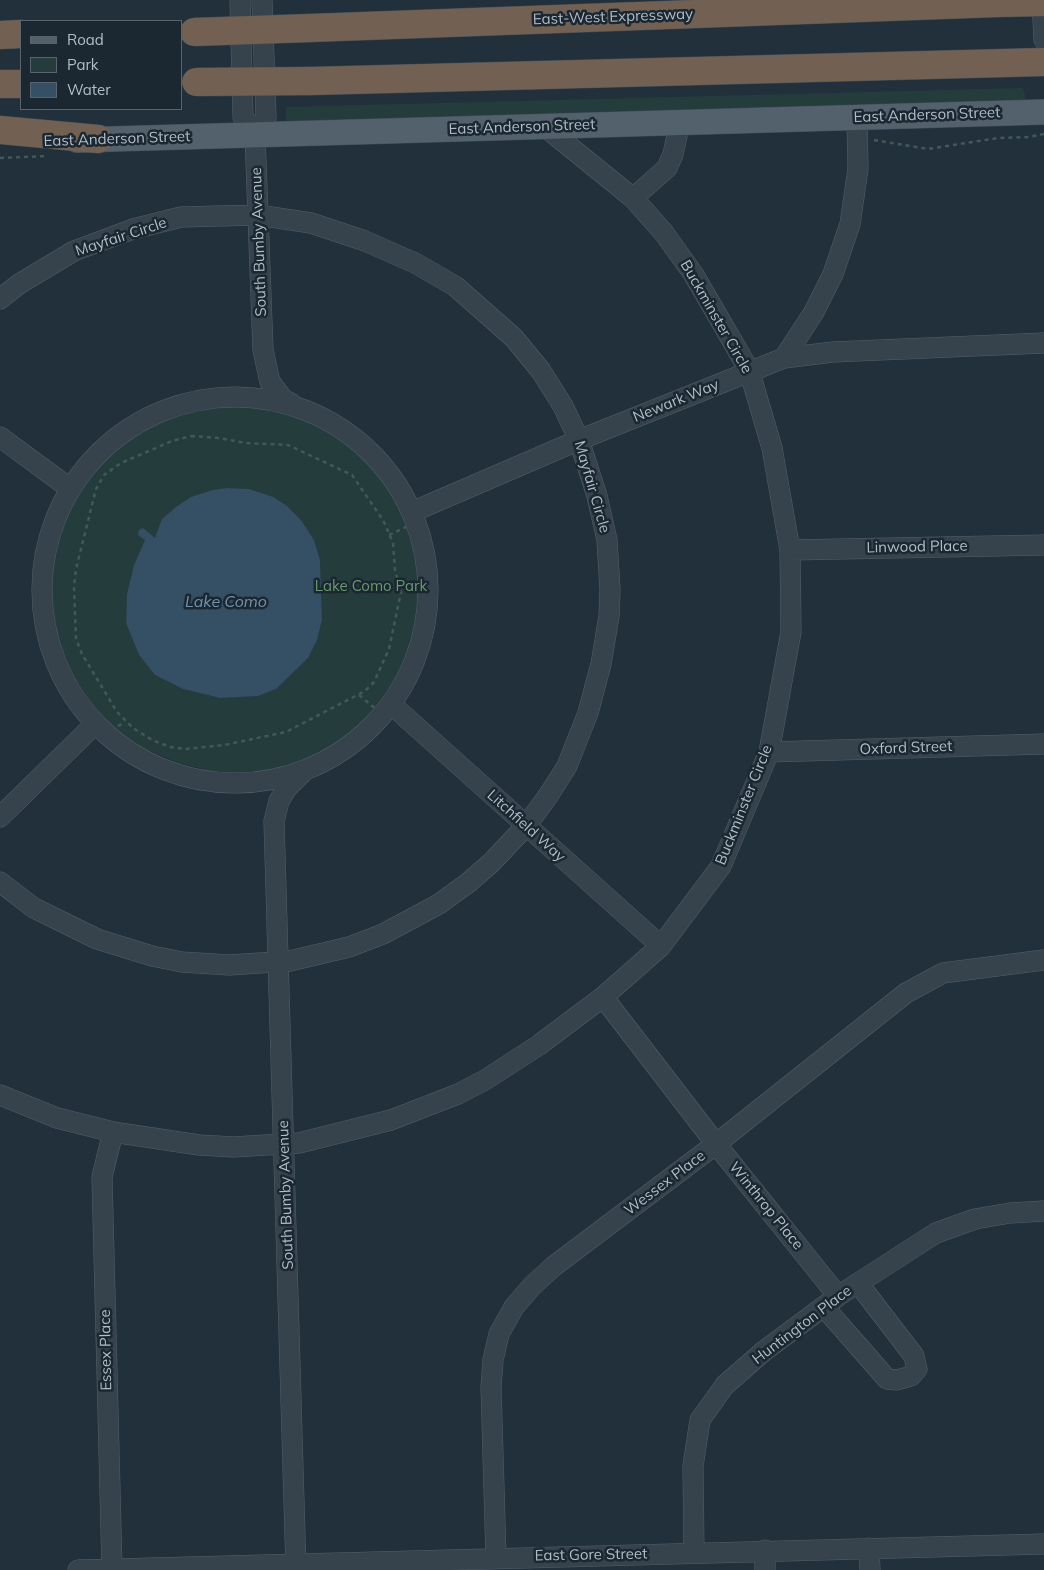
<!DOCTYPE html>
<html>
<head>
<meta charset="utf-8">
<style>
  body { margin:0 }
  #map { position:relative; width:1044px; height:1570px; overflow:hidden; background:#22303c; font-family:Mulish,sans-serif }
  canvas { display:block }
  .legend { position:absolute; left:20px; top:20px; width:162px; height:90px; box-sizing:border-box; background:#1b2731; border:1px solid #57636d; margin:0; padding:6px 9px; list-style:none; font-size:15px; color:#b1bdc8 }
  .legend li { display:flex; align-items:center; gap:10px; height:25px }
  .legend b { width:25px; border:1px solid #57636d }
</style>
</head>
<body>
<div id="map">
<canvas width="1044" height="1570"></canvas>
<ul class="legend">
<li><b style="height:6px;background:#53616c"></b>Road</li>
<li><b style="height:14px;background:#243d3c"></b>Park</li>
<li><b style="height:14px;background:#354f64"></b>Water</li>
</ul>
</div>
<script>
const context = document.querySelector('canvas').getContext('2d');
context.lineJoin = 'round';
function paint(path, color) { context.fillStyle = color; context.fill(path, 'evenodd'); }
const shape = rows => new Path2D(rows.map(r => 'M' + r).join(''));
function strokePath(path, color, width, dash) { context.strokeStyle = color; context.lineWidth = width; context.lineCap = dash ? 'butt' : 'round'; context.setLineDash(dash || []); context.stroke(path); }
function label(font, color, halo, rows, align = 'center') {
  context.font = font + ' Mulish,sans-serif'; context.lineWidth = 5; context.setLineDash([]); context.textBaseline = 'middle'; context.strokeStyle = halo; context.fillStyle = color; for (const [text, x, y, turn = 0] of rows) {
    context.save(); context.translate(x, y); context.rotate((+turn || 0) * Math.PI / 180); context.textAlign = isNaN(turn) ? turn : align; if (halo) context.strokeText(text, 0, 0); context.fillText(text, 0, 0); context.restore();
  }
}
const green = shape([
  [1023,88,1027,104,286,126,286,107],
  [228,407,258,408,280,412,309,422,348,445,370,465,390,489,404,516,416,554,420,582,418,612,412,643,400,672,379,704,360,725,333,745,306,759,278,768,251,772,216,772,178,763,141,747,115,728,93,706,72,673,60,645,54,621,52,591,54,563,60,534,70,510,83,488,102,464,129,440,158,424,192,412],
  [227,488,249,489,287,506,301,520,314,540,320,560,322,620,317,640,276,689,258,696,220,698,183,689,155,675,139,655,126,623,127,594,134,565,145,540,143,528,155,538,158,532,213,490]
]);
const water = shape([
  [227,488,249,489,273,497,287,506,301,520,314,540,320,560,322,620,317,640,308,658,276,689,258,696,220,698,183,689,155,675,139,655,126,623,127,594,134,565,145,540,138,535,139,530,143,528,155,538,162,519,176,507,191,497,213,490]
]);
const path = shape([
  [874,140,928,149,998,138,1029,137,1044,134],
  [0,158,48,156],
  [191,436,219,438,245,443,288,445,352,475,383,520,393,543,395,570,401,592,389,649,374,682,365,691,286,732,224,745,186,749,170,747,152,740,133,728,117,712,82,654,76,639,74,586,76,569,96,489,104,475,121,463,172,441,191,436],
  [389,535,406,527],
  [359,695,377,710],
  [111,730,125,722]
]);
const minor = shape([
  [240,0,243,117,255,135,263,350,270,382,283,399,292,404],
  [1042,0,1044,40],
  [255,135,266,117,262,0],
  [633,198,667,168,673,154,680,122],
  [0,299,19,284,74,251,133,229,181,217,258,215,311,223,365,241,415,263,455,286,514,338,541,371,563,406,579,440,597,496,607,540,610,590,609,616,601,664,588,713,567,766,548,796,526,826,491,863,468,883,439,904,383,934,349,947,290,961,229,965,182,962,152,956,97,939,34,908,0,882],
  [784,358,814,312,833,274,850,224,858,169,857,117],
  '42 590a193 193 0 1 1 386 0a193 193 0 1 1-386 0Z',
  [0,437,68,487],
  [412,512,579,440,784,358,833,352,1044,343],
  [790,550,1044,545],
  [392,705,661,946],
  [769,752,1044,744],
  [0,817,94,725],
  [603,997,716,1144,838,1296],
  [0,1095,57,1118,113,1132,199,1145,233,1147,299,1143,391,1120,458,1094,485,1080,539,1045,603,997,661,946,721,866,769,752,791,632,790,550,772,448,749,370,694,275,664,233,633,198,544,126],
  [824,1307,887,1379,897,1380,911,1376,917,1369,914,1356,858,1283],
  [869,1548,870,1570],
  [765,1550,765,1570],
  [694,1553,693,1466,700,1420,725,1385,764,1351,838,1296,936,1233,975,1219,1010,1213,1044,1211],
  [496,1557,491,1387,493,1360,499,1334,514,1307,532,1286,554,1266,716,1144,906,993,943,973,1044,960],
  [112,1569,102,1177,113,1132],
  [78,1570,1044,1544],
  [296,1570,274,821,279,801,287,788,303,772]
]);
const major = shape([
  [77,140,1044,112]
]);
const highway = shape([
  [310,28,997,3],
  [0,35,21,34],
  [311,81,1044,62],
  [0,84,21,84],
  [0,130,98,139]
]);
const highwayBridge = shape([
  [997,3,1044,2],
  [194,32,310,28],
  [196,82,311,81]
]);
const streetNames = [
  ["East-West Expressway",613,17,-2],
  ["East Anderson Street",927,115,-2],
  ["East Anderson Street",522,127,-2],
  ["East Anderson Street",117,139,-2],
  ["Mayfair Circle",121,237,-18],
  ["South Bumby Avenue",259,242,-92],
  ["Buckminster Circle",716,317,60],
  ["Newark Way",676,401,-22],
  ["Mayfair Circle",592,487,74],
  ["Linwood Place",917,547,-1],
  ["Oxford Street",906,748,-2],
  ["Buckminster Circle",744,805,-68],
  ["Litchfield Way",526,826,42],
  ["Wessex Place",665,1183,-37],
  ["South Bumby Avenue",286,1195,-92],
  ["Winthrop Place",766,1206,51],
  ["Huntington Place",802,1325,-37],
  ["Essex Place",106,1350,-91],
  ["East Gore Street",591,1555,-1]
];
const parkNames = [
  ["Lake Como Park",371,586]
];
const waterNames = [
  ["Lake Como",226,602]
];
paint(green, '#243d3c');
paint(water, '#354f64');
strokePath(minor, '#54606a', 21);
strokePath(major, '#3f4b55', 26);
strokePath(highway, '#414d57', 29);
strokePath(path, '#425959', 2.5, [4, 4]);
strokePath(minor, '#36424c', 20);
strokePath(major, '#53616c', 25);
strokePath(highway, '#726152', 28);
strokePath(highwayBridge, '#414d57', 29, []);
strokePath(highwayBridge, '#726152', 28);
label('15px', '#b1bdc8', '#1b2731', streetNames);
label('15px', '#67996c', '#1b2731', parkNames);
label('italic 16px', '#7092ac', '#1b2731', waterNames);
</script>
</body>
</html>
